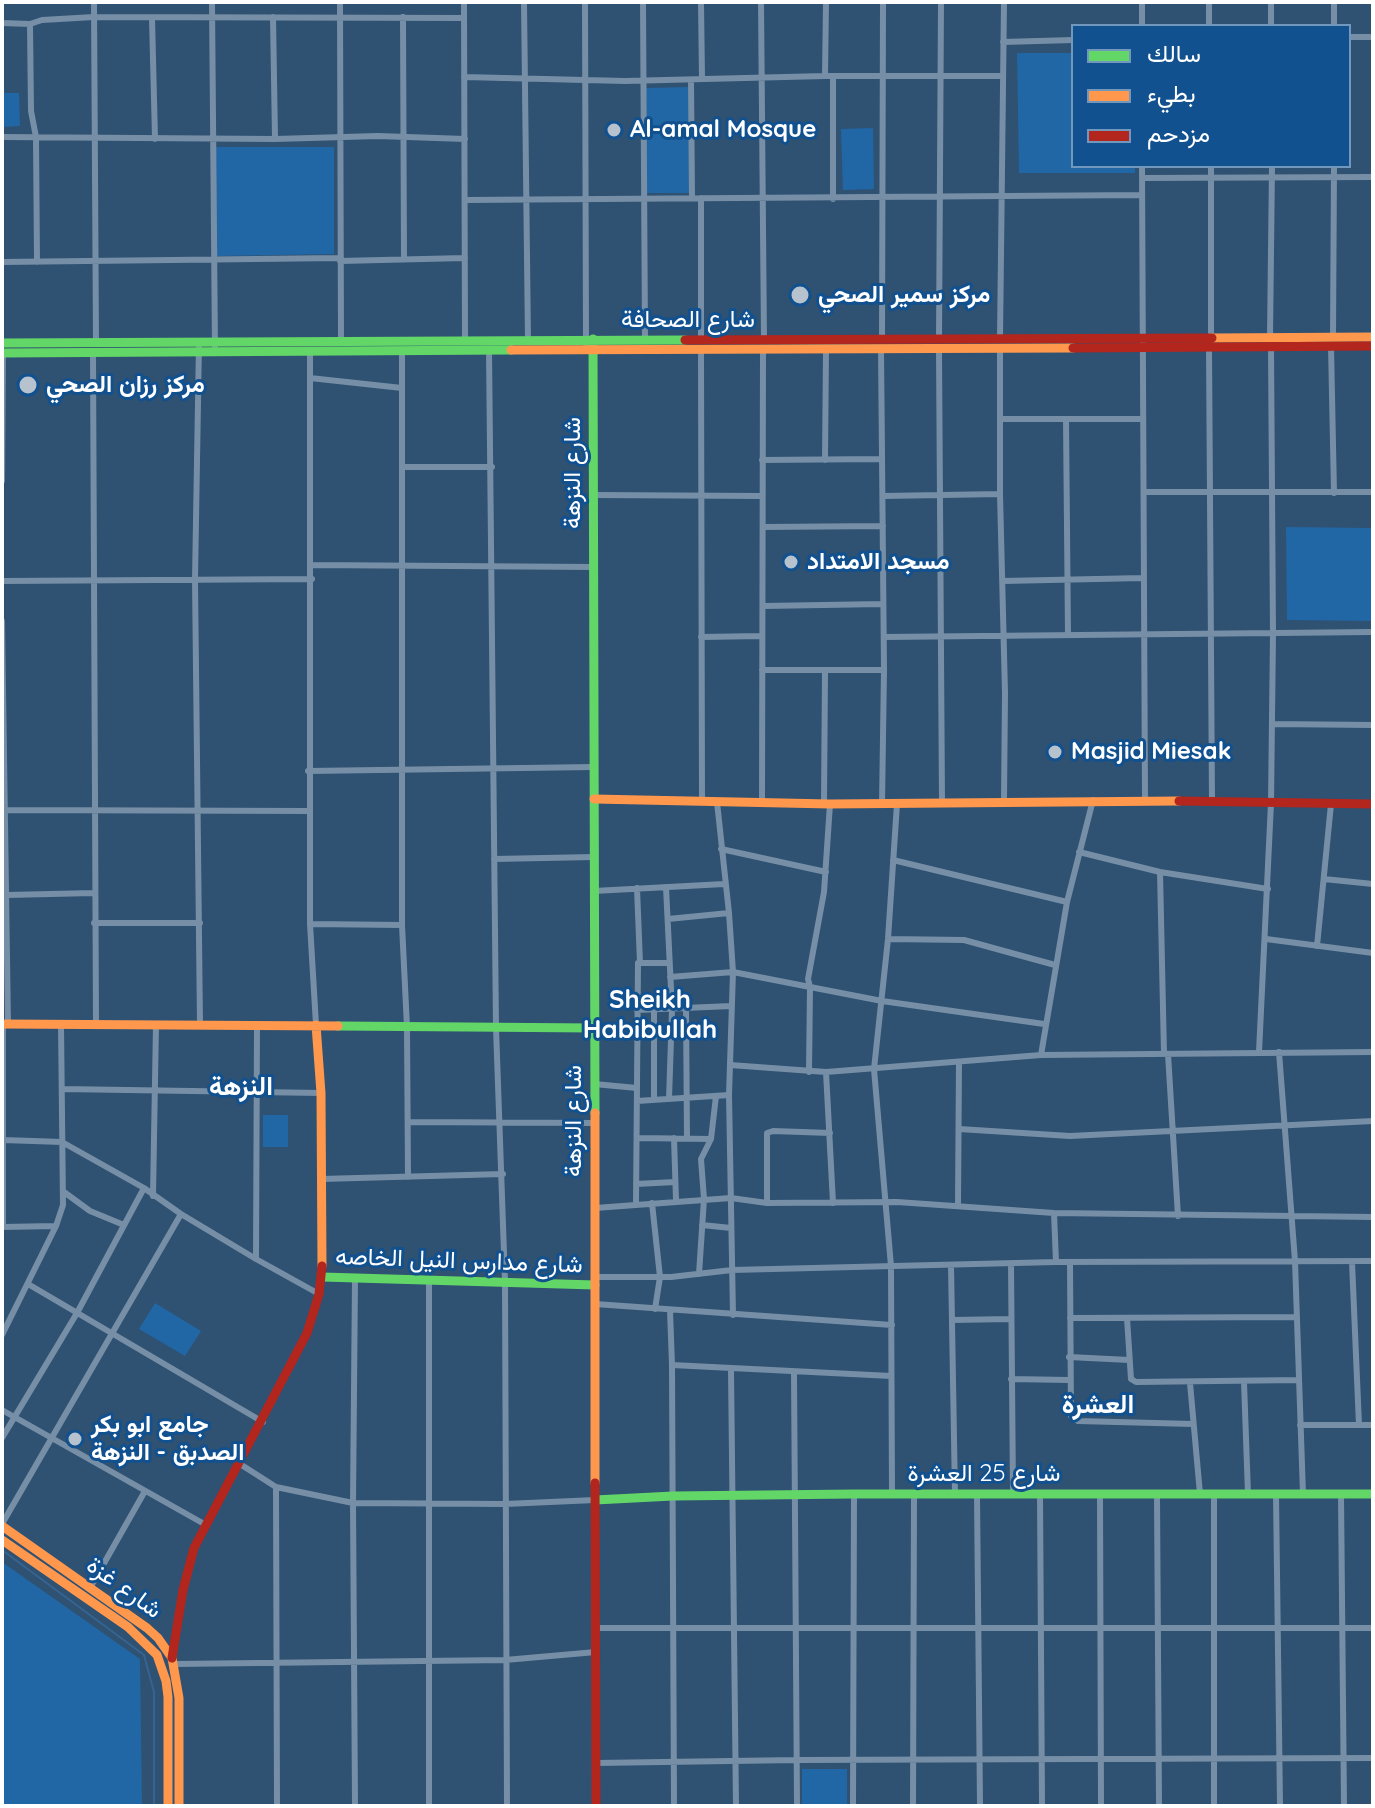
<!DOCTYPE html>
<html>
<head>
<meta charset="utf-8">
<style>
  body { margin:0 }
  #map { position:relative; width:1375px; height:1808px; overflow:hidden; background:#2f5172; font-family:Quicksand,Vazirmatn,sans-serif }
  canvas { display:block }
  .frame { position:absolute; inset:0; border:4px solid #fff; pointer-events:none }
  .legend { position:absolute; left:1071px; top:24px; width:280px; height:144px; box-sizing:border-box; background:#12518f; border:2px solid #7197bc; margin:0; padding:10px 14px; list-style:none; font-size:24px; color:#fff }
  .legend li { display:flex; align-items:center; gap:16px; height:40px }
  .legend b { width:40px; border:2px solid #7197bc }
</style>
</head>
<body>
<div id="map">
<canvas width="1375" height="1808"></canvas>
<div class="frame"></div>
<ul class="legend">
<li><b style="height:10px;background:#63d668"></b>سالك</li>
<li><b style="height:10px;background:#ff974d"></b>بطيء</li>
<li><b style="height:10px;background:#b3261e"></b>مزدحم</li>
</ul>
</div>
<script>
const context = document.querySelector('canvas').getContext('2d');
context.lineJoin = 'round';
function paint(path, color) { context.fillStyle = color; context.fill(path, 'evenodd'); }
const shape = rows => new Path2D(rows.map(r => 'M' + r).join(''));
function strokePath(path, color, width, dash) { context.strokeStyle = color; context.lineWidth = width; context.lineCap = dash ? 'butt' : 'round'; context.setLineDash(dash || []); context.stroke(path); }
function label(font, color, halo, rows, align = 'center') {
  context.font = font + ' Quicksand,Vazirmatn,sans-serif'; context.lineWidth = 6; context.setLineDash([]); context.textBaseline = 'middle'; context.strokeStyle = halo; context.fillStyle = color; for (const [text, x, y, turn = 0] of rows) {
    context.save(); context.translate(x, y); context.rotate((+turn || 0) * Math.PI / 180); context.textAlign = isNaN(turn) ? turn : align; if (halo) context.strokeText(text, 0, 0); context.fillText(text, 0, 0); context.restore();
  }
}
const green = shape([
  [1017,53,1073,53,1073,166,1135,166,1135,173,1019,173],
  [689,87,689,193,647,193,646,88],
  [2,93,19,93,20,126,2,127],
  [873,128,874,189,843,190,841,129],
  [216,147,334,147,334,254,216,256],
  [1286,527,1373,528,1373,621,1287,620],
  [263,1115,288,1115,288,1147,263,1147],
  [155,1303,201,1331,185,1356,139,1329],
  [2,1562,140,1659,142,1806,2,1806],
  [802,1769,847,1769,847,1806,802,1806]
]);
const stream = shape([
  [2,1550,144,1655,154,1692,154,1806]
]);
const street = shape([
  [94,2,96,342],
  [212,2,215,351],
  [340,2,341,343],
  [464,2,465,342],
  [524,2,528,341],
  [585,2,586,344],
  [643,2,645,339],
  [701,2,702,79],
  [761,2,764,340],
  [1142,2,1142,26],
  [1209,2,1209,26],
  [1271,2,1271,26],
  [273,17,275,139],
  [403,17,404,259],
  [152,18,155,139],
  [2,23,30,24,42,20,94,17,464,18],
  [30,24,31,111,36,137,37,262],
  [1334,26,1334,2],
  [1349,37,1373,37],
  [1003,42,1073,40],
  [825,76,826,2],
  [833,76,833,199],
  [464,77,625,81,825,76,1003,76],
  [691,80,692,198],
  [2,137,275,139,378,136,465,139],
  [1142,166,1145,801],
  [1211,166,1211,337],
  [1142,178,1373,177],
  [465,200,1142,195],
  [340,261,465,258],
  [2,262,340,258],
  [1270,337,1272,166],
  [1333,337,1334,166],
  [1000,338,1004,2],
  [701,340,701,198],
  [882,340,883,2],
  [939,340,941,2],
  [199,343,195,580,200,1025],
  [1331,346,1334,493],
  [1209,347,1212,803],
  [881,349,884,670,882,804],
  [1000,349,1000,494,1005,693,1004,801],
  [402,350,402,925,407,1027,408,1177],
  [489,350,496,1028,505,1281,507,1806],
  [701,350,702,801],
  [939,350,942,803],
  [310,351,310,924,316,1025],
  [93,353,96,1024],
  [310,378,402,388],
  [1000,419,1143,419],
  [1066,419,1068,635],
  [762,460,881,459],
  [825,460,826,349],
  [403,467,492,467],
  [2,481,3,353],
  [1144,492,1373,492],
  [593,495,761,496],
  [883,496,1000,494],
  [763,527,883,526],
  [311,565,593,567],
  [2,581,312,579],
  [1003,581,1143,578],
  [763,606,883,604],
  [2,621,8,1024],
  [701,637,762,636],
  [884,637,1373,632],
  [762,670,884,670],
  [1272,724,1373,725],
  [308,771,594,767],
  [717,802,729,913,733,972,729,1095,733,1315],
  [762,802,763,349],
  [824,804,825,670],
  [2,810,309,811],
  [721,849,826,872],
  [1079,852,1160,872,1268,889],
  [494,859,594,857],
  [893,860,1067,902],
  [1160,872,1164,1054],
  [1324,879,1373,884],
  [666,887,672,1009,669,1099],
  [637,888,640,963],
  [594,891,724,884],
  [7,895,94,893],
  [668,919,729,913],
  [94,923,200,923],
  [310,924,402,925],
  [888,939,964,940,1055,965],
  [1266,939,1373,953],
  [1317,946,1331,804],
  [670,977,733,972,882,1001,1044,1024],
  [686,1008,687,1138],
  [637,1010,731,1006],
  [3,1024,3,1227],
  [637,1035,687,1036],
  [1259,1052,1271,803,1273,634,1271,346],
  [1279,1052,1295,1261,1303,1494],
  [1168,1054,1178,1216],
  [1041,1055,1067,902,1093,800],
  [730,1065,826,1072,1041,1055,1373,1052],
  [809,1072,810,987,808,979,824,892,830,804],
  [826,1072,833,1203],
  [594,1084,637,1088],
  [62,1089,321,1093],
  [654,1100,654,1009],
  [637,1101,729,1095],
  [409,1122,594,1123],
  [959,1129,1070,1136,1373,1121],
  [637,1138,711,1139],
  [674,1138,676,1200],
  [3,1140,62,1142,144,1188,181,1214,256,1259,319,1294],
  [321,1179,503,1174],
  [636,1184,675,1182],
  [64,1192,90,1211,124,1225],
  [153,1196,156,1024],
  [652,1203,660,1277,655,1309],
  [767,1203,767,1133,773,1131,830,1133],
  [636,1205,638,963,669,963],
  [958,1205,959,1062],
  [595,1208,731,1198,767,1203,897,1202,1054,1213,1373,1217],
  [1054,1213,1056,1262],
  [702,1225,731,1228],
  [2,1227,56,1226],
  [256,1259,257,1025],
  [1070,1262,1071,1416,1078,1421,1193,1424],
  [1352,1262,1359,1425],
  [1011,1264,1013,1493],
  [951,1265,955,1495],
  [699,1274,704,1199,701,1159,711,1139,716,1096],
  [595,1277,671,1277,732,1270,1056,1262,1373,1261],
  [355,1278,353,1503,355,1806],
  [28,1284,263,1422],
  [595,1304,892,1325],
  [670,1310,672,1365,674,1806],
  [1070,1318,1295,1317],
  [1127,1318,1131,1379,1136,1382,1299,1380],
  [952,1320,1011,1319],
  [2,1335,56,1226,63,1205,61,1024],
  [1069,1357,1129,1360],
  [672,1365,891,1376],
  [731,1370,736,1806],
  [794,1372,797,1806],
  [1011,1379,1068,1380],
  [1244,1382,1248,1494],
  [1190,1383,1200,1494],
  [2,1410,206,1525],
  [1300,1425,1373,1425],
  [2,1438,77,1313,144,1188],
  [240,1464,276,1487,353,1503,505,1504,595,1500],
  [276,1487,277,1806],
  [892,1494,891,1266,874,1069,888,939,897,804],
  [977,1494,980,1806],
  [1040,1494,1042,1806],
  [1100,1494,1101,1806],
  [1157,1494,1159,1806],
  [1214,1494,1214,1806],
  [1276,1494,1280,1806],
  [1341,1494,1344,1806],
  [2,1524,181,1214],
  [90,1588,145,1491],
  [595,1628,1373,1628],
  [175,1664,505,1660,596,1652],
  [596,1763,797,1760,1373,1758],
  [429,1806,429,1280],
  [853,1806,854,1494],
  [913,1806,914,1494]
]);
const fast = shape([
  [593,339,595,1113],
  [2,343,685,340],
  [2,353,511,350],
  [338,1026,594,1028],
  [322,1277,595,1285],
  [595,1500,673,1496,854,1494,1373,1494]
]);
const slow = shape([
  [1212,338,1373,337],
  [511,350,1073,348],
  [594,799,830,804,1179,801],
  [2,1024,338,1026],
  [316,1025,321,1093,322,1266],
  [595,1113,595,1483],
  [2,1526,147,1628,158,1638,172,1658,179,1698,179,1806],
  [2,1540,128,1627,157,1655,166,1681,168,1697,168,1806]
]);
const jam = shape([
  [685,340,1212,338],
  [1073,348,1373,346],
  [1179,801,1373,804],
  [595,1483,596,1806],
  [172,1658,183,1590,194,1548,307,1333,319,1294,322,1266]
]);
const markers = [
  [614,130,8,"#b6c2ce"],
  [800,295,10,"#b6c2ce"],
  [28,385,10,"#b6c2ce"],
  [791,562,8,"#b6c2ce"],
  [1055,752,8,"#b6c2ce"],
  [75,1439,8,"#b6c2ce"]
];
const poiNames = [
  ["Al-amal Mosque",630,130],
  ["مركز سمير الصحي",818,295],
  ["مركز رزان الصحي",46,385],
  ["مسجد الامتداد",807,562],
  ["Masjid Miesak",1071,752],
  ["جامع ابو بكر",91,1425],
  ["الصدبق - النزهة",91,1453]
];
const streetNames = [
  ["شارع الصحافة",688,320],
  ["شارع النزهة",573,473,-90],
  ["شارع النزهة",574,1121,-90],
  ["شارع مدارس النيل الخاصه",459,1261,2],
  ["شارع 25 العشرة",984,1474],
  ["شارع غزة",124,1588,36]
];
const neighbourhoodNames = [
  ["Sheikh",650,1000],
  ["Habibullah",650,1030],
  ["النزهة",241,1087],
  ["العشرة",1098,1405]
];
paint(green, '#2267a5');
strokePath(stream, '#366490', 2);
strokePath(street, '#768fa6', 6);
strokePath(fast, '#63d668', 9);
strokePath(slow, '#ff974d', 9);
strokePath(jam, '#b3261e', 9);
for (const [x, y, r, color] of markers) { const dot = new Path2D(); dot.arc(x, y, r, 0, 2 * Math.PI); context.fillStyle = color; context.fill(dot); strokePath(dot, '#12518f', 3); }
label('bold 24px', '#fff', '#12518f', poiNames, 'left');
label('24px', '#fff', '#12518f', streetNames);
label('bold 26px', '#fff', '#12518f', neighbourhoodNames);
</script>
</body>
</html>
